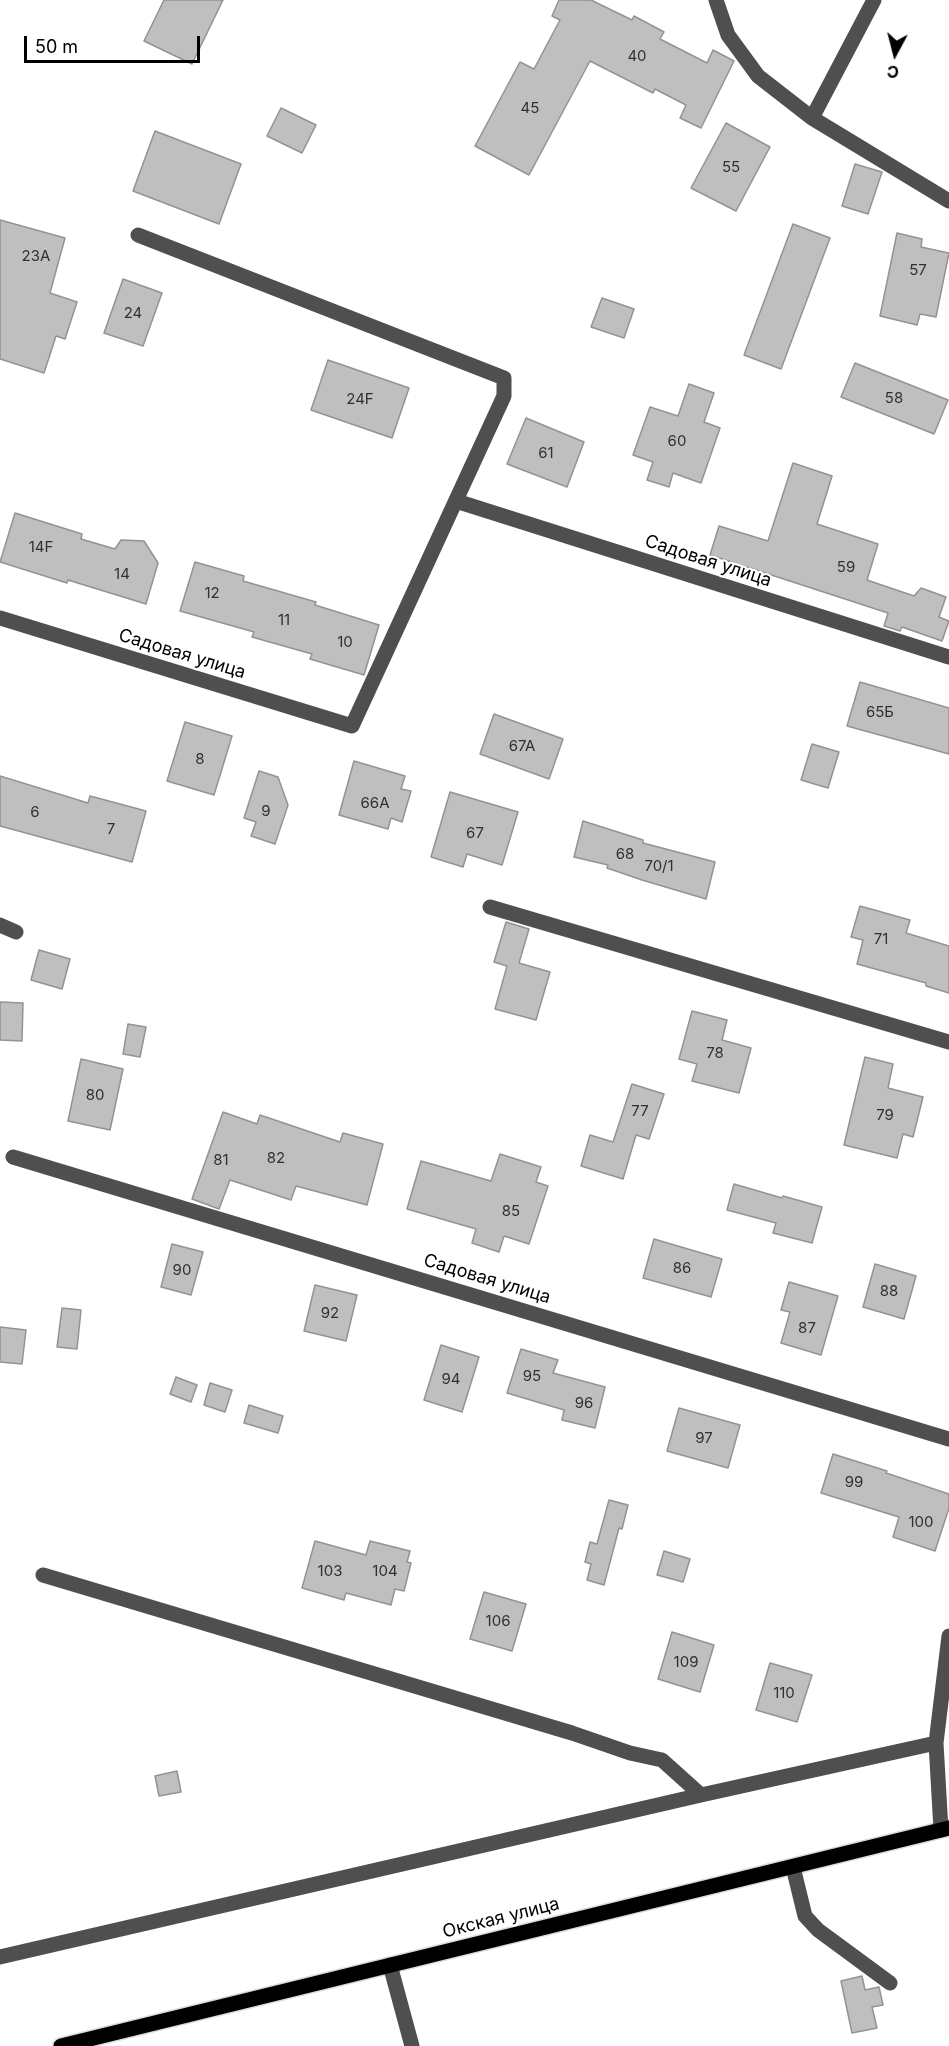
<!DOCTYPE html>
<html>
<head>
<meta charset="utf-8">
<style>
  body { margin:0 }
  #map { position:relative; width:949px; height:2046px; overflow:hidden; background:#fff; font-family:Inter,sans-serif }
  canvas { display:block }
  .north { position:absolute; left:865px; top:24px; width:60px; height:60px; -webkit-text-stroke:4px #fff; paint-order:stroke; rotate:187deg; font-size:16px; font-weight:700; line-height:24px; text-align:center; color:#000 }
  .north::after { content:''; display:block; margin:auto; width:21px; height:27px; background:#000; clip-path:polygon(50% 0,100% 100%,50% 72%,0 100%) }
  .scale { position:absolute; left:24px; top:36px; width:176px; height:27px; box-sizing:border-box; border:3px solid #000; border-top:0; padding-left:8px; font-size:18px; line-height:21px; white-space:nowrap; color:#000; -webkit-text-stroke:4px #fff; paint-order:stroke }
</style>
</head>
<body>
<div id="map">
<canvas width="949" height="2046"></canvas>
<div class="north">С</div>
<div class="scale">50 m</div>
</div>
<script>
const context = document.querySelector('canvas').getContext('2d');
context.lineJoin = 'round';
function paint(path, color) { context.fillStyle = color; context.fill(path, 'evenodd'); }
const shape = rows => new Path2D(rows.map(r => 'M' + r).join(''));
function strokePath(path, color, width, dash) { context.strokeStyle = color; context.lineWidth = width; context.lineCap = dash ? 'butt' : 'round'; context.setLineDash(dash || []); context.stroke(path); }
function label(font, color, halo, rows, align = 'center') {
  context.font = font + ' Inter,sans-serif'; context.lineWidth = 4.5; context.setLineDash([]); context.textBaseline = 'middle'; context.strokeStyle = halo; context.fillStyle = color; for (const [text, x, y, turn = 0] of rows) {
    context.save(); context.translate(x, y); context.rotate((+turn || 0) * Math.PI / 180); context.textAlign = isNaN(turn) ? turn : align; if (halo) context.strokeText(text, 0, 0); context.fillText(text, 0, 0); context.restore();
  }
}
const building = shape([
  [164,0,223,0,192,64,144,41,164,0],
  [559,0,591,0,632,20,634,16,664,32,660,39,707,63,713,50,734,61,701,128,680,118,686,105,655,89,653,93,590,61,529,175,475,146,520,62,534,69,560,20,552,16,559,0],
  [281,108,316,125,302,153,267,136,281,108],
  [726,123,770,147,736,211,691,188,726,123],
  [155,131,241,164,219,224,133,191,155,131],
  [855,164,882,172,868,214,842,206,855,164],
  [0,220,65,238,50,293,77,302,65,339,56,336,44,373,0,359,0,220],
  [793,224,830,238,781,369,744,355,793,224],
  [897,233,922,239,921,247,949,253,936,317,920,314,917,325,880,316,897,233],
  [123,279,162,293,143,346,104,333,123,279],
  [602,298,634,309,624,338,591,327,602,298],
  [328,360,409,388,392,438,311,410,328,360],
  [855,363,948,400,934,434,841,397,855,363],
  [689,384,714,393,704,422,720,428,701,483,673,473,669,487,647,480,653,462,633,455,650,407,678,416,689,384],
  [526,418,584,442,567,487,507,464,526,418],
  [793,463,832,476,817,524,878,544,867,580,914,596,921,588,946,597,939,617,949,621,942,641,902,627,900,631,884,626,888,613,710,555,719,526,768,541,793,463],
  [15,513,82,534,81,539,115,549,121,540,144,541,158,563,146,604,68,580,67,583,0,562,15,513],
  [195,562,244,576,243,581,316,602,315,605,379,625,364,675,310,659,312,654,252,637,254,632,180,611,195,562],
  [860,682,949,708,949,754,847,726,860,682],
  [494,714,563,739,549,779,480,754,494,714],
  [185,722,232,736,214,795,167,781,185,722],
  [812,744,839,752,828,788,801,780,812,744],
  [354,761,405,776,401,789,411,791,402,822,391,818,388,829,339,815,354,761],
  [259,771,278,777,288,805,275,844,251,836,256,822,244,818,259,771],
  [0,776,88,803,90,796,146,811,132,862,0,826,0,776],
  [450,792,518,812,502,865,467,854,463,867,431,857,450,792],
  [583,821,643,840,643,843,715,862,706,899,642,880,607,868,608,865,574,857,583,821],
  [860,906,910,920,906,933,949,946,949,993,926,986,926,983,857,964,863,940,851,937,860,906],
  [506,922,529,929,519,963,550,972,536,1020,495,1009,507,966,494,962,506,922],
  [39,950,70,959,62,989,31,980,39,950],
  [0,1002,23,1003,22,1041,0,1040,0,1002],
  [692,1011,727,1020,722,1040,751,1048,739,1093,692,1081,697,1064,679,1059,692,1011],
  [128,1024,146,1027,140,1057,123,1054,128,1024],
  [865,1057,893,1064,888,1088,923,1097,913,1137,903,1134,897,1158,844,1145,865,1057],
  [81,1059,123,1069,110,1130,68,1121,81,1059],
  [632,1084,664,1094,649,1139,636,1135,623,1179,581,1166,590,1135,613,1142,632,1084],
  [223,1112,257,1124,260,1115,340,1142,343,1133,383,1144,367,1205,296,1186,291,1200,230,1180,219,1209,192,1199,223,1112],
  [500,1154,541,1167,536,1182,548,1186,529,1244,504,1236,499,1252,472,1243,476,1229,407,1209,421,1161,491,1181,500,1154],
  [734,1184,782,1198,783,1196,822,1207,812,1243,773,1233,776,1223,727,1210,734,1184],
  [654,1239,722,1259,711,1297,643,1278,654,1239],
  [172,1244,203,1252,191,1295,161,1287,172,1244],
  [875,1264,916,1276,904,1319,863,1307,875,1264],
  [789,1282,838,1296,821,1355,781,1343,790,1312,781,1310,789,1282],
  [315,1285,357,1295,346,1341,304,1331,315,1285],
  [62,1308,81,1310,77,1349,57,1347,62,1308],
  [0,1327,26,1330,22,1364,0,1362,0,1327],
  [441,1345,479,1357,462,1412,424,1400,441,1345],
  [521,1349,558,1360,553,1373,605,1387,595,1428,562,1420,564,1410,507,1393,521,1349],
  [176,1377,197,1385,191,1402,170,1394,176,1377],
  [210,1383,232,1390,225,1412,204,1405,210,1383],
  [249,1405,283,1416,278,1433,244,1423,249,1405],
  [679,1408,740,1425,728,1468,667,1451,679,1408],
  [833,1454,887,1471,886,1473,949,1494,949,1508,935,1551,893,1537,899,1517,821,1493,833,1454],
  [609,1500,628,1505,622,1529,619,1528,604,1585,587,1580,591,1564,585,1562,590,1542,597,1544,609,1500],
  [315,1541,366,1555,370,1541,410,1551,407,1562,411,1563,404,1591,395,1589,391,1605,346,1593,344,1600,302,1588,315,1541],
  [664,1551,690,1559,683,1582,657,1575,664,1551],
  [484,1592,526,1604,512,1651,470,1639,484,1592],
  [672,1632,714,1645,700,1692,658,1679,672,1632],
  [770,1663,812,1675,797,1722,756,1710,770,1663],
  [177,1771,181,1792,159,1796,155,1776,177,1771],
  [862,1976,865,1990,879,1987,883,2005,872,2007,877,2028,852,2033,841,1981,862,1976]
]);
const minor = shape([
  [716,0,728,35,758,76,812,118,949,201],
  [812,118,874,0],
  [456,501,949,657],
  [0,618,352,726,504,396,504,378,138,235],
  [490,907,949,1042],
  [0,925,16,932],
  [13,1157,949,1439],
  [43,1575,572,1733,630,1753,662,1760,701,1795],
  [941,1830,936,1743,949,1636],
  [793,1867,805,1916,818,1930,890,1983],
  [0,1957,701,1795,936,1743],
  [390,1965,412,2046]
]);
const major = shape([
  [61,2046,949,1828]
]);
const numberNames = [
  ["40",637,56],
  ["45",530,108],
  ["55",731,167],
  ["23А",36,256],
  ["57",918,270],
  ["24",133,313],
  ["58",894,398],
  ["24F",360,399],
  ["60",677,441],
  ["61",546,453],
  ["14F",41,547],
  ["59",846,567],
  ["14",122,574],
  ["12",212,593],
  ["11",284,620],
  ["10",345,642],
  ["65Б",880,712],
  ["67А",522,746],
  ["8",200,759],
  ["66А",375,803],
  ["9",266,811],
  ["6",35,812],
  ["7",111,829],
  ["67",475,833],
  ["68",625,854],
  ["70/1",659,866],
  ["71",881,939],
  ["78",715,1053],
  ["80",95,1095],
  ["77",640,1111],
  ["79",885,1115],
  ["82",276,1158],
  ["81",221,1160],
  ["85",511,1211],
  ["86",682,1268],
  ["90",182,1270],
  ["88",889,1291],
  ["92",330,1313],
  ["87",807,1328],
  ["95",532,1376],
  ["94",451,1379],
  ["96",584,1403],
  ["97",704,1438],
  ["99",854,1482],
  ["100",921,1522],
  ["103",330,1571],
  ["104",385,1571],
  ["106",498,1621],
  ["109",686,1662],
  ["110",784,1693]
];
const streetNames = [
  ["Садовая улица",708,561,18],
  ["Садовая улица",182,654,17],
  ["Садовая улица",487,1279,17],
  ["Окская улица",501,1918,-14]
];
paint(building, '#bfbfbf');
strokePath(building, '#939393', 1.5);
strokePath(major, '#dbdbdb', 18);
strokePath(minor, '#4f4f4f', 15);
strokePath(major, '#000', 15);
label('15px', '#303030', null, numberNames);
label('18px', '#000', '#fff', streetNames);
</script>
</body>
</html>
